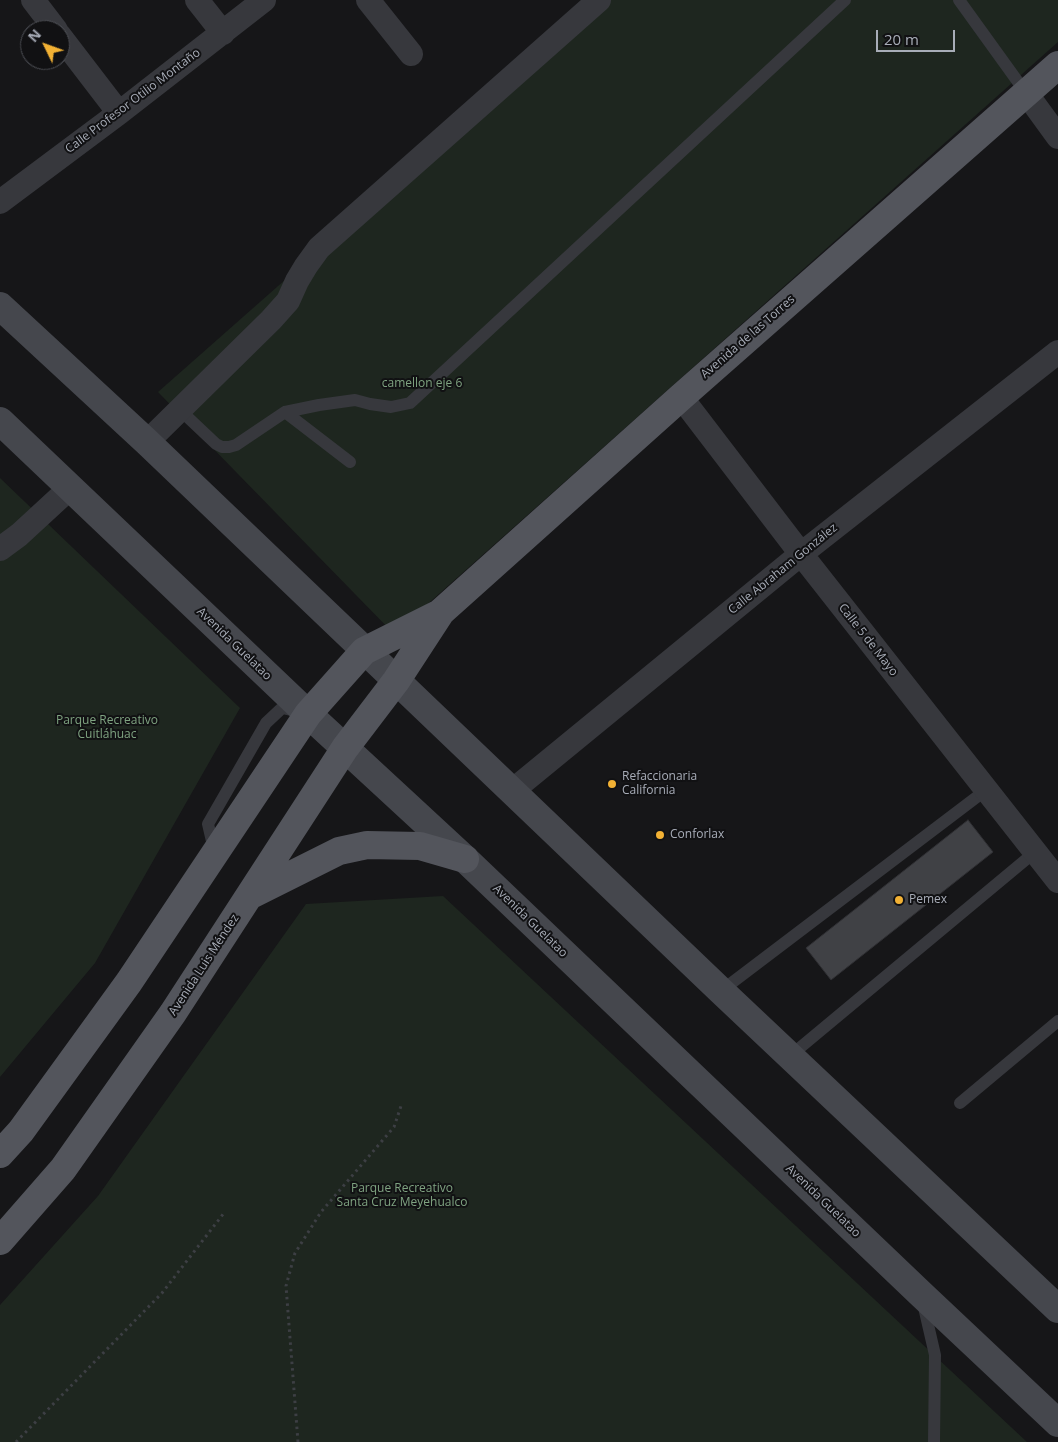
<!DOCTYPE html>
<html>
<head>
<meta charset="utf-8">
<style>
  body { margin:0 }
  #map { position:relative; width:1058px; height:1442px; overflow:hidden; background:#161618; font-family:"Open Sans",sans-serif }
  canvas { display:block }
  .north { position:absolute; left:20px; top:20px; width:50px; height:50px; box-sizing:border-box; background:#111113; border:1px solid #4d4f55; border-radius:50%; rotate:312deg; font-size:14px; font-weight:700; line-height:20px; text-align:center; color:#a8adb8 }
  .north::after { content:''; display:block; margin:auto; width:18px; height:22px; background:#f2b134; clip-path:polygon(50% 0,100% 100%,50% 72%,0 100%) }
  .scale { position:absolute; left:876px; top:30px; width:79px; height:22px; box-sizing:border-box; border:2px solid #a8adb8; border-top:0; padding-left:6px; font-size:15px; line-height:18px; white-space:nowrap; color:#a8adb8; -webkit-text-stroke:4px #111113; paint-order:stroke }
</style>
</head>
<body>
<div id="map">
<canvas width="1058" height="1442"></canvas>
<div class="north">N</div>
<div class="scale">20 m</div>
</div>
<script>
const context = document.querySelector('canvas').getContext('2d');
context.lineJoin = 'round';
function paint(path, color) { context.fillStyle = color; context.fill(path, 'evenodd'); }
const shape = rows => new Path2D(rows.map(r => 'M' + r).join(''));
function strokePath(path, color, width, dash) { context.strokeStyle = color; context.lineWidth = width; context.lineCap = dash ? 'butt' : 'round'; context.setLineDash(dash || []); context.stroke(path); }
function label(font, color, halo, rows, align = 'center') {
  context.font = font + ' "Open Sans",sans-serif'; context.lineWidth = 4; context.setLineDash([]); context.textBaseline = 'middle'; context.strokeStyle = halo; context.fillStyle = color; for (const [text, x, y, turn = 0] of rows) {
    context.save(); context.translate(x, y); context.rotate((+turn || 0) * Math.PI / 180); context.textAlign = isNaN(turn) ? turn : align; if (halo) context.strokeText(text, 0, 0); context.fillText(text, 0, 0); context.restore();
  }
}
const green = shape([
  [602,0,1058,0,1058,42,394,634,158,392],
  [0,478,240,708,95,963,0,1077],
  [443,896,1027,1442,0,1442,0,1305,98,1196,306,904]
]);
const building = shape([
  [968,820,993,852,831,980,806,948,968,820]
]);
const path = shape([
  [16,1442,162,1293,224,1213],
  [298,1442,286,1286,295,1253,321,1212,394,1127,402,1103]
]);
const lane = shape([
  [959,0,1026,93],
  [180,410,216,444,222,447,229,447,236,445,285,412,350,462],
  [285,412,319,405,355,400,370,404,391,407,410,403,845,0],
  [214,850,208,824,266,723,282,708,296,711],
  [721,991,986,790],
  [790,1056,1035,852],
  [960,1103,1058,1021],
  [923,1303,935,1355,934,1442]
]);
const street = shape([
  [33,0,56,30],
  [197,0,223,33],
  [368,0,411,54],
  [60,36,119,113],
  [1026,93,1058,137],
  [0,202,119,113,264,0],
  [681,397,801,554,1058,881],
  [147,442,271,320,288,301,297,281,306,266,319,248,599,0],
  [0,549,19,535,70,488],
  [512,791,801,554,1058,352]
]);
const secondary = shape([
  [0,306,147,442,721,991,1058,1309],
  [0,421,308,714,465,859,922,1295,1058,1423]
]);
const primary = shape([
  [249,896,339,851,367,845,420,846,465,859],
  [0,1154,21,1131,129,982,308,714,364,651,440,613],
  [0,1241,63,1169,173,1013,345,748,396,681,441,612,681,397,1058,65]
]);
const markers = [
  [612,784,5,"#f2b134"],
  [660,835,5,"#f2b134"],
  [899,900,5,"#f2b134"]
];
const streetNames = [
  ["Calle Profesor Otilio Montaño",133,101,-37],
  ["Avenida de las Torres",748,337,-41],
  ["Calle Abraham González",783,569,-39],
  ["Calle 5 de Mayo",868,640,52],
  ["Avenida Guelatao",234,644,44],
  ["Avenida Guelatao",530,921,44],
  ["Avenida Luis Méndez",204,965,-57],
  ["Avenida Guelatao",823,1201,44]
];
const parkNames = [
  ["camellon eje 6",422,384],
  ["Parque Recreativo",107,721],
  ["Cuitláhuac",107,735],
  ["Parque Recreativo",402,1189],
  ["Santa Cruz Meyehualco",402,1203]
];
const poiNames = [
  ["Refaccionaria",622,777],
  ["California",622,791],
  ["Conforlax",670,835],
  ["Pemex",909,900]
];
paint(green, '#1e261f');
paint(building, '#404145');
strokePath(building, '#303034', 1);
strokePath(path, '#3d3f44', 3, [2.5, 4]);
strokePath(lane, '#37383d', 12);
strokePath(street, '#37383d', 24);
strokePath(secondary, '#45474d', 28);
strokePath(primary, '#53555c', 28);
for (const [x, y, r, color] of markers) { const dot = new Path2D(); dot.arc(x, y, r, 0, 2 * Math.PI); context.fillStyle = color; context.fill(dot); strokePath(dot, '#111113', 2); }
label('12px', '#a8adb8', '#111113', streetNames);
label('12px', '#7fa381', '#111113', parkNames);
label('12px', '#a8adb8', '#111113', poiNames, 'left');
</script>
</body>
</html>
